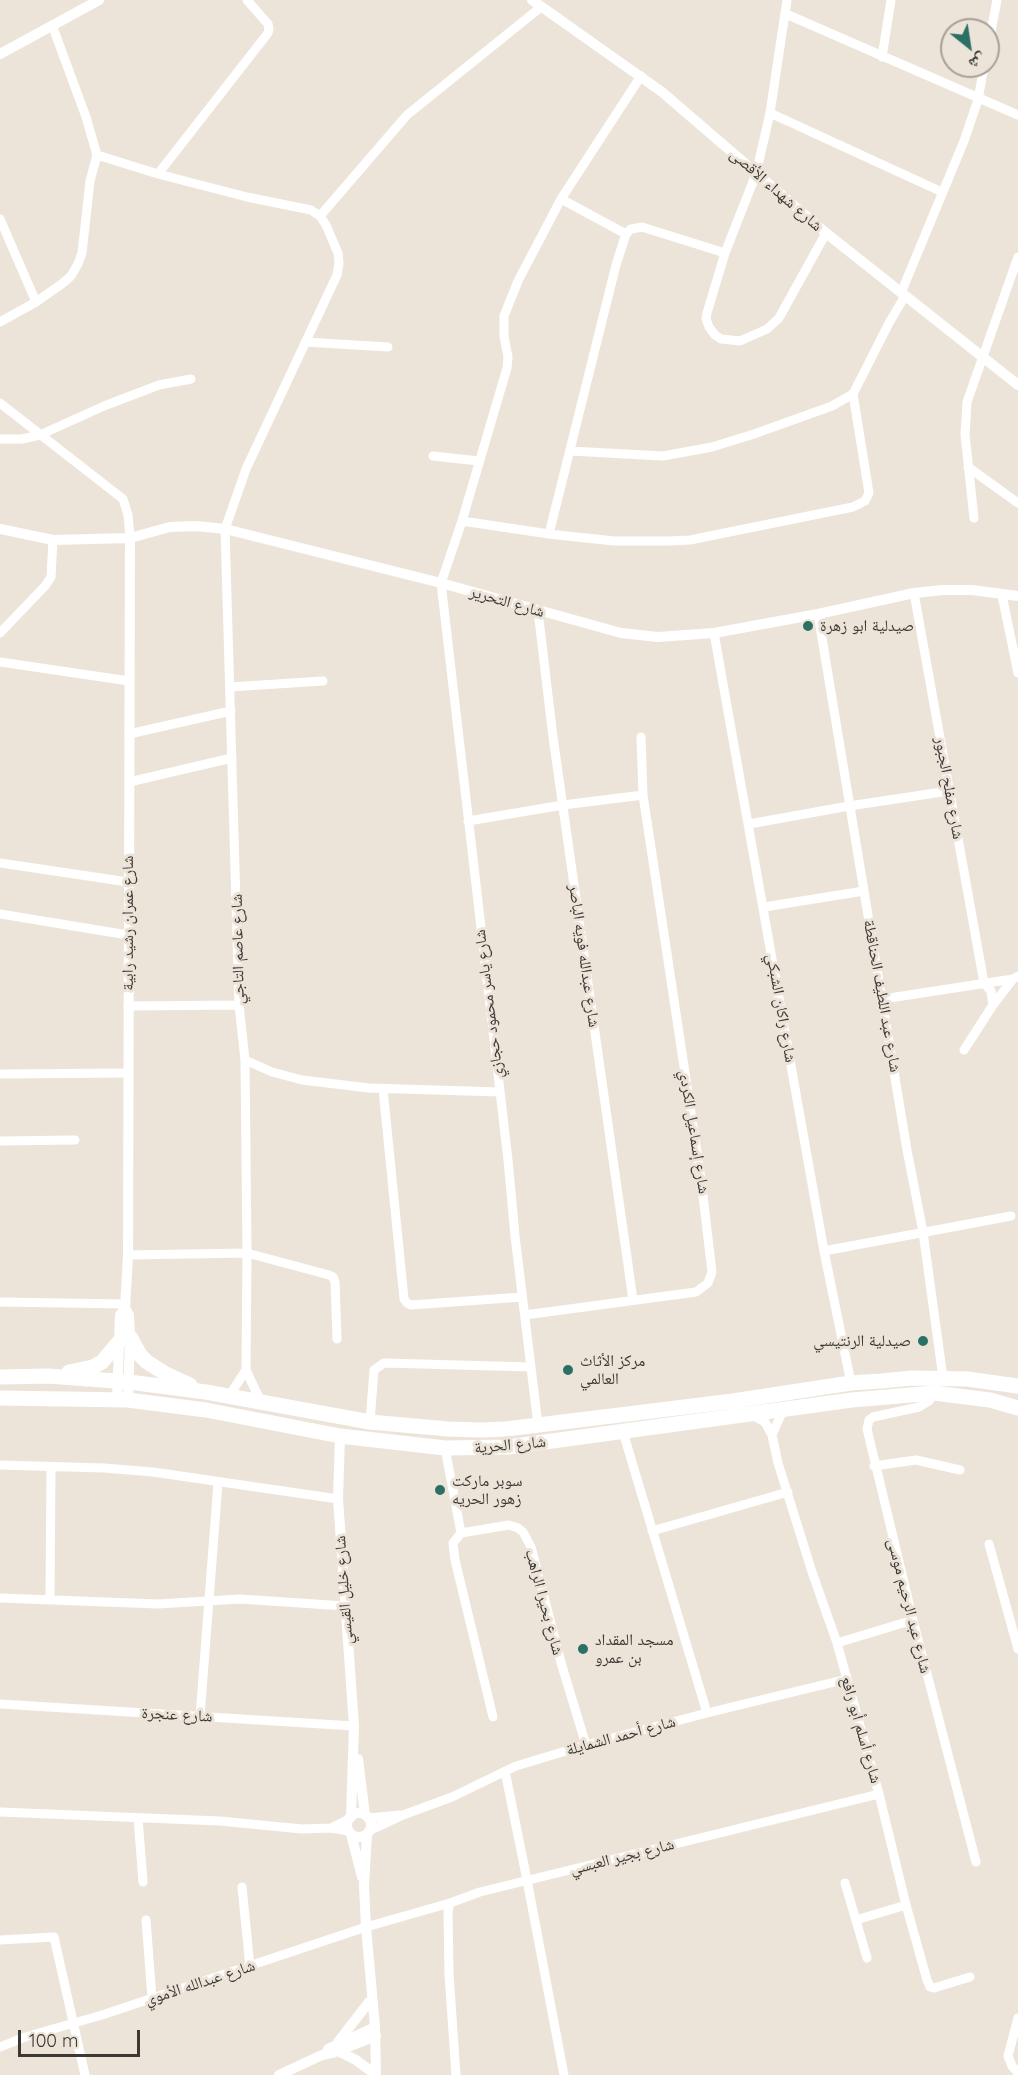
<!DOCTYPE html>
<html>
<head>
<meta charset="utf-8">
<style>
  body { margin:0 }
  #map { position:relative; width:1018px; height:2075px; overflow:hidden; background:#ede4d9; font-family:Quicksand,"Noto Naskh Arabic",sans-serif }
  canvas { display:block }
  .north { position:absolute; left:940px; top:18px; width:60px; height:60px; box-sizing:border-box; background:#ede4d9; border:2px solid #a6a097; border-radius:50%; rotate:150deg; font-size:16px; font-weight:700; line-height:24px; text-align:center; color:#3c3935 }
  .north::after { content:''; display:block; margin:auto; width:21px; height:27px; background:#2b7064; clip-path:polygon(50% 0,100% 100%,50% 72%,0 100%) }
  .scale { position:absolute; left:18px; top:2030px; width:122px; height:27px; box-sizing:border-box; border:3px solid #3c3935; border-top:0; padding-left:8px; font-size:18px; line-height:21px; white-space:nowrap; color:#3c3935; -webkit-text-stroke:4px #ede4d9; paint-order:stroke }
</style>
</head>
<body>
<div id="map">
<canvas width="1018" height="2075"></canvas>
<div class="north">ش</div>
<div class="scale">100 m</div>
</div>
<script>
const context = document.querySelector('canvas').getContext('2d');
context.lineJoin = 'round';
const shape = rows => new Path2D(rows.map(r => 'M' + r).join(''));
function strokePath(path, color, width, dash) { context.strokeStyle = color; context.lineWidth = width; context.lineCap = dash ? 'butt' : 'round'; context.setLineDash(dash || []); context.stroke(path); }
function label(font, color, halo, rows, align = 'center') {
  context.font = font + ' Quicksand,"Noto Naskh Arabic",sans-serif'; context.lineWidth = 6; context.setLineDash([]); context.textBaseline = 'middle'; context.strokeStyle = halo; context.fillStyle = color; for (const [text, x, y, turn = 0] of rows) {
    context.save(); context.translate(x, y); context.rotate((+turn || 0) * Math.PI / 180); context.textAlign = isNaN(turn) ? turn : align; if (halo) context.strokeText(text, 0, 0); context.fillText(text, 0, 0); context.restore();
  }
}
const minor = shape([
  [787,0,770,113,756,174,725,253,707,313,706,319,709,327,715,335,721,339,740,341,767,329,779,318,826,233],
  [786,14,1018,115],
  [988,47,997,0],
  [882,57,891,0],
  [770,113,942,192],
  [97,155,158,174,247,197,311,210,320,216,326,225,338,253,339,263,337,275,246,469,225,529,239,1005,245,1060,247,1253,246,1370,261,1402],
  [158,174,268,33,269,29,268,24,247,0],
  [320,216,407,115,541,7],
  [0,219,36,302],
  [626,234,631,229,642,227,725,253],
  [901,293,964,141,978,100,984,66],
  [0,322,36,302,63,283,71,276,78,264,82,253,90,181,97,155,86,117,52,25],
  [305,342,388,347],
  [0,403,123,499,128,515,130,538],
  [0,439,22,439,40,435,104,406,159,385,191,379],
  [570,451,663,456,712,447,754,434,832,406,853,394,889,323,905,296],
  [433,456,479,461],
  [968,467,1018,503],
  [974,518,965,435,967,402,1018,257],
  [462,521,549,534,614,541,668,541,690,540,853,507,865,501,869,493,853,394],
  [549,534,616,265,626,234,561,199],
  [914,593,984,983,991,991,993,1005],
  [1002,595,1018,673],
  [538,611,553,737,633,1300],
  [818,614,907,1150,923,1232,943,1378],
  [0,633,45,586,51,577,53,540],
  [714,633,824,1251,851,1383],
  [0,662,129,681],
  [230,687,323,681],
  [129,734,231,711],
  [129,782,232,758],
  [468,821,563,805,643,795],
  [749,824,849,806,949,791],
  [0,863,128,882],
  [764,907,864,891],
  [0,914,128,935],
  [883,999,1013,979,1018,976],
  [128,1006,239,1005],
  [964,1050,993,1005,1013,979],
  [245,1060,272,1072,302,1080,369,1088,500,1092],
  [2,1074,127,1073],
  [383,1089,404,1299,407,1303,411,1305,522,1297],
  [0,1141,75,1140],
  [824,1251,1011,1216],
  [128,1255,247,1253,329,1275,333,1277,335,1282,337,1339],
  [0,1302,126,1304],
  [525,1315,696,1292,708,1283,712,1272,701,1179,643,795,641,737],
  [934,1393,929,1401,919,1407,873,1417,869,1420,867,1429,913,1620,976,1862],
  [229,1396,246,1370],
  [752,1415,765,1422,772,1435,778,1463,812,1572,837,1643,879,1794,906,1905,927,1980,930,1987,934,1988,970,1977],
  [370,1422,374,1370,384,1363,531,1367],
  [538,1425,515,1236,508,1160,441,583,462,521,507,368,508,357,504,336,504,316,518,281,561,199,641,76],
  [623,1432,707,1713],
  [772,1435,784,1408],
  [445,1448,461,1533],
  [0,1465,104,1468,153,1472,338,1499],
  [874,1466,916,1460,960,1470],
  [652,1531,788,1492],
  [989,1544,1018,1649],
  [0,1598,158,1604,240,1599,345,1606],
  [50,1598,51,1467],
  [837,1643,913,1620],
  [0,1704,354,1726],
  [200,1716,218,1483],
  [493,1717,455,1560,453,1543,461,1533,509,1525,518,1528,523,1532,531,1547,562,1666,586,1745],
  [505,1771,527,1880,564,2075],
  [0,1812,220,1821,302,1829,331,1828,349,1831],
  [138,1818,143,1882],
  [368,1818,400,1815],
  [331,1828,349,1819],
  [369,1831,403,1815,452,1797,516,1766,586,1745,707,1713,847,1679],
  [845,1883,867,1958],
  [242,1887,250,1967],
  [450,1903,448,1911,449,1974,456,2075],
  [146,1920,152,1998],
  [856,1920,906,1905],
  [0,1940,54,1937,85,2075],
  [1018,2018,1008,2056,1012,2066,1018,2073],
  [0,2047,25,2037,102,2015,366,1927,450,1903,480,1892,879,1794]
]);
const tertiary = shape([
  [532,0,662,92,826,233,1018,385],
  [0,54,99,0],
  [0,529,53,540,130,538,170,527,196,526,225,529,441,583,621,633,658,637,714,633,818,614,914,593,943,590,972,590,1018,596],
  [117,1400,120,1315,125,1308],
  [128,1400,130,1337,129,1315,125,1308,128,1255,130,538],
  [340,1436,338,1499,354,1726,351,1817],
  [358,1759,365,1815],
  '347 1825a12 12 0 1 1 24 0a12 12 0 1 1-24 0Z',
  [351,1834,362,1877],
  [367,1834,364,1886,366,1927,375,2027,376,2075],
  [338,2042,369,2002],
  [328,2049,375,2027],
  [338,2051,356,2060,372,2072],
  [279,2075,322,2055,332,2053,376,2036]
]);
const trunk = shape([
  [130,1337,140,1355,147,1362,166,1374,190,1385],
  [69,1372,93,1367,102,1362,118,1343],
  [0,1377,48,1376,129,1382,206,1392,370,1422,448,1429,481,1430,506,1429,733,1401,851,1383,881,1381,912,1378,967,1379,1018,1386],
  [0,1398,128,1400,206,1410,340,1436,445,1448,508,1447,852,1400,934,1393,990,1400,1018,1408]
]);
const markers = [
  [808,626,6,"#2b7064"],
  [923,1341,6,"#2b7064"],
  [568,1370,6,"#2b7064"],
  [440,1490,6,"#2b7064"],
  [583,1649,6,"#2b7064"]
];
const streetNames = [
  ["شارع شهداء الأقصى",776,190,41],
  ["شارع التحرير",507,602,16],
  ["شارع مفلح الجبور",949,788,80],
  ["شارع عمران رشيد رابية",128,923,-90],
  ["شارع عاصم التاجي",238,949,-91],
  ["شارع عبدالله فويه الباصر",584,956,82],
  ["شارع عبد اللطيف الحناقطة",882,996,80],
  ["شارع ياسر محمود حجازي",489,1004,-97],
  ["شارع راكان الشبكي",781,1008,80],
  ["شارع إسماعيل الكردي",694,1132,81],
  ["شارع الحرية",510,1445,-5],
  ["شارع خليل القيسي",344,1590,-94],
  ["شارع بحيرا الراهب",544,1602,75],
  ["شارع عبد الرحيم موسى",909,1606,76],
  ["شارع عنجرة",177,1715,3],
  ["شارع أسلم أبو رافع",861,1730,74],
  ["شارع أحمد الشمايلة",621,1736,-15],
  ["شارع بجير العبسي",622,1857,-14],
  ["شارع عبدالله الأموي",200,1983,-18]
];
const poiNames = [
  ["صيدلية ابو زهرة",820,626],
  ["صيدلية الرنتيسي",911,1341,"right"],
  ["مركز الأثاث",580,1361],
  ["العالمي",580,1379],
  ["سوبر ماركت",452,1481],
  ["زهور الحريه",452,1499],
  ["مسجد المقداد",595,1640],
  ["بن عمرو",595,1658]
];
strokePath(minor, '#fff', 9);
strokePath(tertiary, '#fff', 10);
strokePath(trunk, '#fff', 15);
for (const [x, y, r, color] of markers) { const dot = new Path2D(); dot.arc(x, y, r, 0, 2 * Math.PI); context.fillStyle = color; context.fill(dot); strokePath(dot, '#ede4d9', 2); }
label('16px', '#3c3935', '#ede4d9', streetNames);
label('16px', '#3c3935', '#ede4d9', poiNames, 'left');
</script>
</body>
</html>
